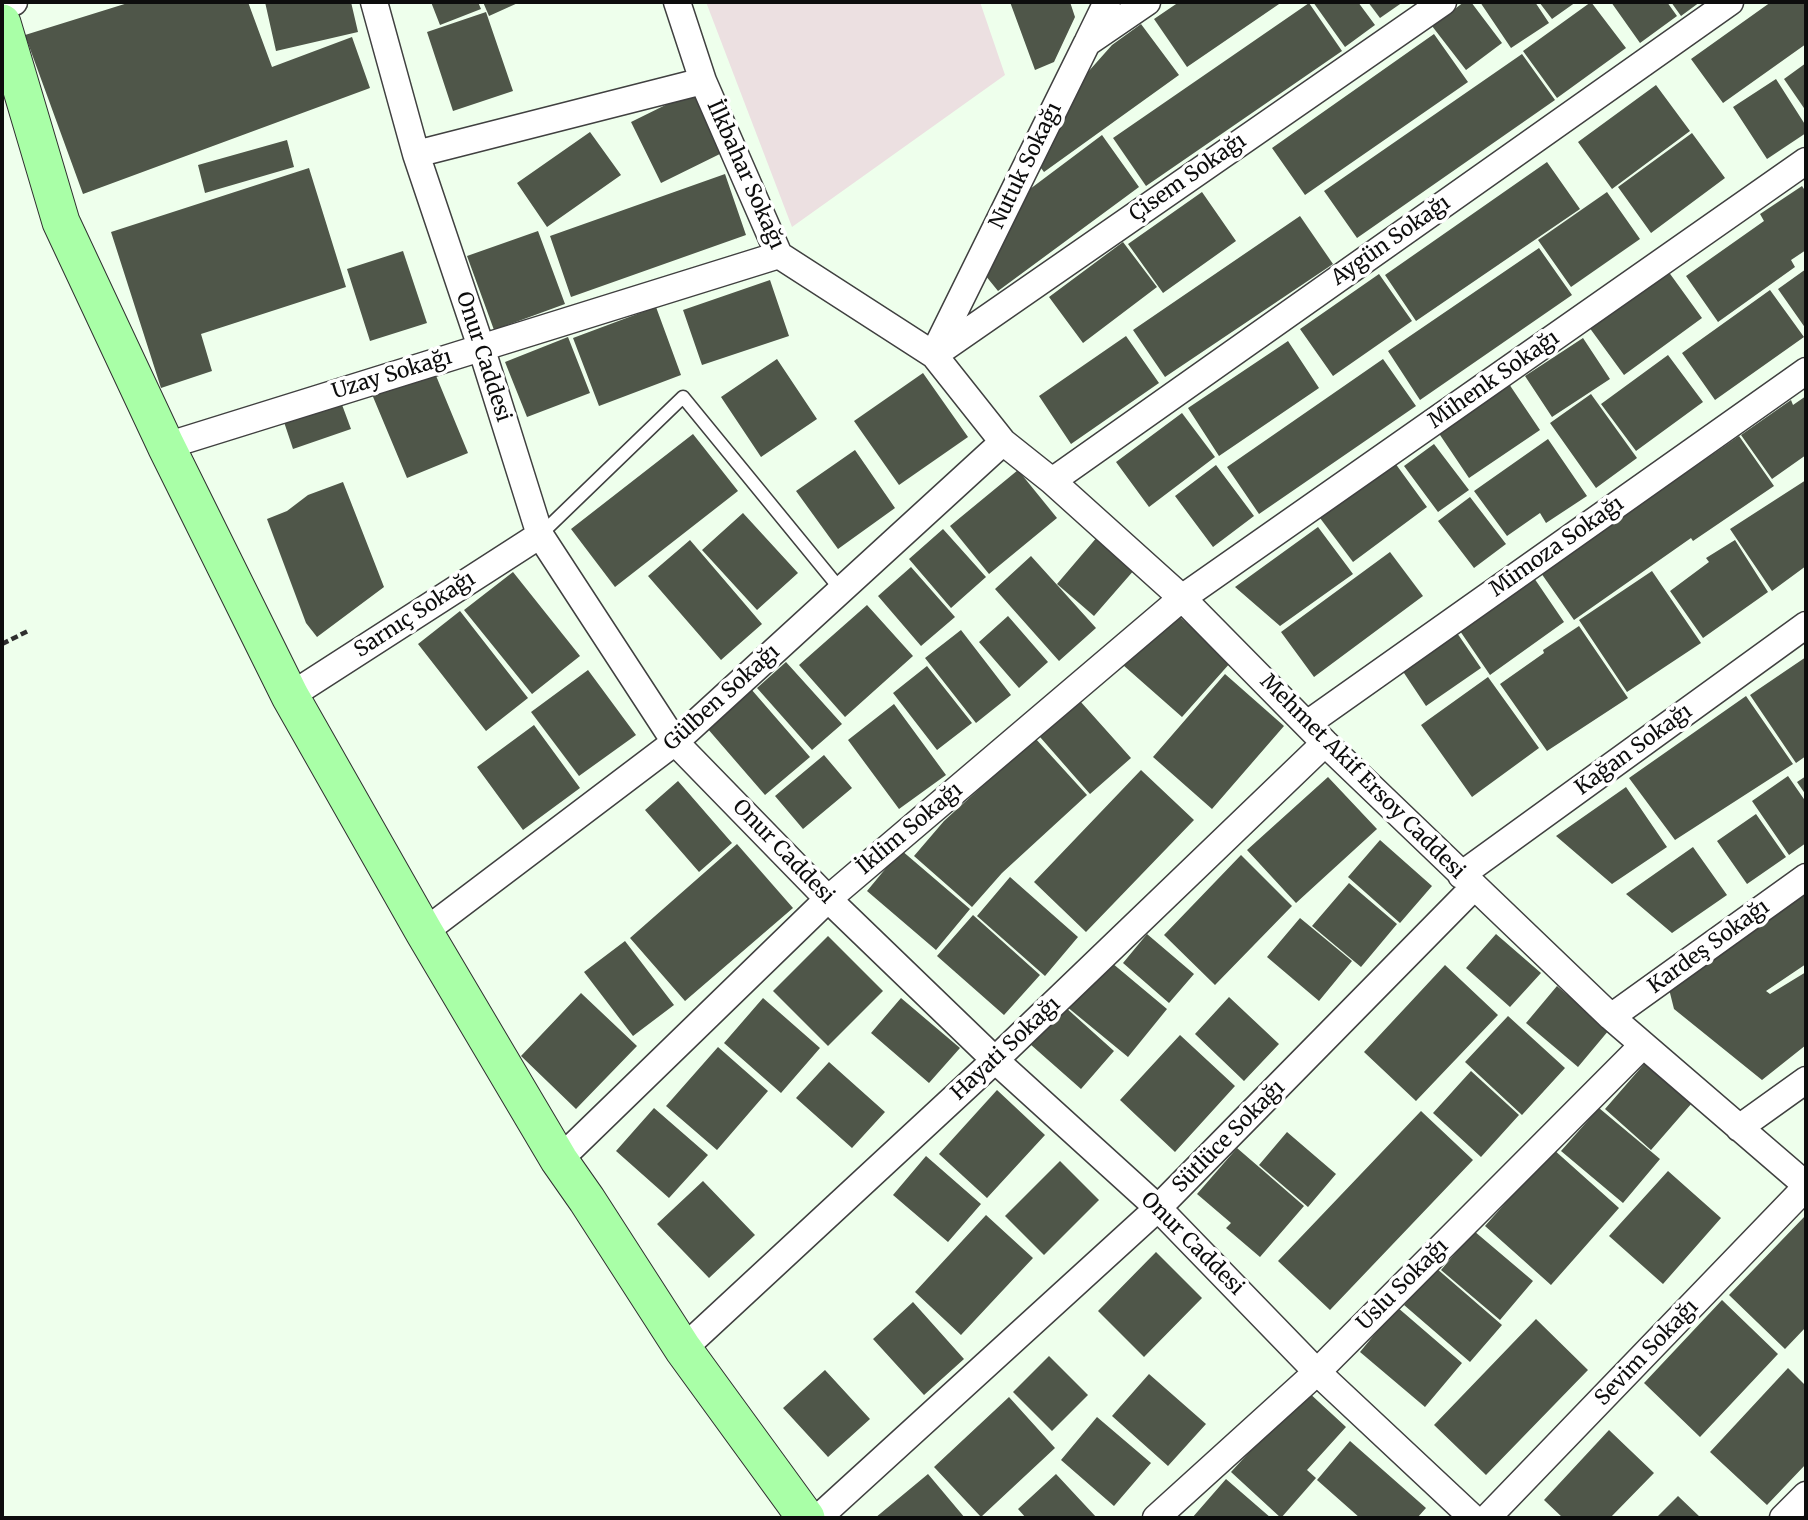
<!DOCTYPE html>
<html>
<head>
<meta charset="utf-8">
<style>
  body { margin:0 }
  #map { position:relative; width:1808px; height:1520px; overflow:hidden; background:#eeffec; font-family:Merriweather,serif }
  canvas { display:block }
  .frame { position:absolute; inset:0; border:4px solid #0d0d0d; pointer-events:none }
</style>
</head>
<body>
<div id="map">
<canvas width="1808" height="1520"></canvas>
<div class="frame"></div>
</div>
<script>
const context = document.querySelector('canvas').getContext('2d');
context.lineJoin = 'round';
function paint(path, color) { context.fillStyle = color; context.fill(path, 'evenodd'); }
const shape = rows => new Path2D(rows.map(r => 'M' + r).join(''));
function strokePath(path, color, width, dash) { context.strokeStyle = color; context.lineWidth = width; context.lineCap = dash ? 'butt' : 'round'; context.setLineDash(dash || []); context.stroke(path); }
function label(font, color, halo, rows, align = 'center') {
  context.font = font + ' Merriweather,serif'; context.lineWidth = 7; context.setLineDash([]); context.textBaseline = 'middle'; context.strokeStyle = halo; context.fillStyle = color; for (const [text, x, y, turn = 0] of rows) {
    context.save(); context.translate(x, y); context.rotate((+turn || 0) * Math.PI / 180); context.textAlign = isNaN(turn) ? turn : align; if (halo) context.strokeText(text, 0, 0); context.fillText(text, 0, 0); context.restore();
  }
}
const industrial = shape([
  [706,2,980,2,1005,75,792,227]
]);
const building = shape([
  [131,2,248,2,272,67,352,37,370,88,83,194,25,35],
  [265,2,351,2,358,32,276,51],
  [431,2,478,2,481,9,440,25],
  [483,2,520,2,489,16],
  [1010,2,1070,2,1075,17,1054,62,1035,70],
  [1179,2,1282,2,1187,67,1154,19],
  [1313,2,1358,2,1375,25,1345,47],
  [1368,2,1403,2,1380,18],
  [1464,2,1471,2,1502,43,1466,70,1432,26],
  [1480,2,1535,2,1549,23,1511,48],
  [1539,2,1576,2,1552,19],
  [1591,2,1626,48,1557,98,1523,51],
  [1611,2,1667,2,1677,16,1640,43],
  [1671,2,1700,2,1681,16],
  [1771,2,1806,2,1806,44,1723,103,1691,59],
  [1309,3,1342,51,1146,186,1113,138],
  [486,12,513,91,453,111,427,32],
  [1141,24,1179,75,1044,172,1037,163,1080,81,1112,45],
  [1434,34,1468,82,1305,195,1272,148],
  [1522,54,1555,100,1357,238,1324,191],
  [1806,63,1806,111,1784,79],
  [1776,79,1806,126,1806,133,1767,159,1733,107],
  [1656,85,1690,131,1612,189,1578,142],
  [698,89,728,150,661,183,631,122],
  [590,132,621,175,547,227,517,183],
  [1692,133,1725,178,1651,233,1618,187],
  [1102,135,1139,187,998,291,981,270,1022,195],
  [287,140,294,167,205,193,198,165],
  [1547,162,1580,209,1416,321,1385,275],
  [309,168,346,287,201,334,212,371,161,388,111,232],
  [725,174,746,235,571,297,550,236],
  [1802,186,1806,192,1806,250,1791,260,1795,267,1718,322,1686,276,1764,221,1760,214],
  [1202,192,1236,241,1163,293,1128,244],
  [1607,192,1640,239,1571,287,1538,240],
  [1300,216,1333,264,1165,377,1133,330],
  [538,231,565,304,494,330,467,256],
  [1123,242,1157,287,1083,343,1049,297],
  [1539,248,1572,295,1420,400,1388,351],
  [403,251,427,323,370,341,347,269],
  [1806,269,1806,329,1778,289],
  [1668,271,1702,318,1624,375,1589,327],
  [1379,274,1412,321,1333,376,1300,329],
  [770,280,789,336,702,365,683,310],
  [1770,290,1804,337,1715,400,1682,353],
  [656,307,681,375,599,406,573,338],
  [1126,336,1159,383,1071,444,1039,396],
  [568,337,590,393,527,417,505,362],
  [1583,338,1610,379,1552,417,1525,376],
  [1288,341,1319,388,1219,456,1188,408],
  [1668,355,1703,402,1636,451,1601,404],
  [777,359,817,419,761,457,721,397],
  [1383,359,1416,406,1259,514,1227,467],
  [432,366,468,453,407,478,371,392],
  [923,373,968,437,899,485,854,421],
  [1509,384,1540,430,1469,478,1438,432],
  [1591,394,1637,458,1596,488,1550,423],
  [1806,396,1806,455,1772,479,1741,435,1791,400,1793,405],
  [341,402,351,429,293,449,284,422],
  [1182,413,1215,457,1149,507,1116,462],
  [693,434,738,491,615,587,571,529],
  [1739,436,1774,486,1693,541,1691,538,1574,620,1541,573],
  [1548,439,1587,496,1546,523,1540,513,1507,536,1474,491],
  [1434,444,1469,490,1438,512,1404,466],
  [855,450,895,508,838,549,796,491],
  [1395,463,1427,507,1353,562,1320,518],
  [1216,465,1254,516,1213,547,1175,496],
  [1018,470,1057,518,989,574,950,526],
  [1806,480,1806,566,1772,591,1730,529],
  [343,482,384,587,317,637,306,623,267,519,287,511,308,495],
  [1470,497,1506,544,1474,568,1438,521],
  [743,513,798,573,757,610,702,550],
  [1318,527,1353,574,1280,626,1235,587],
  [943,529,986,577,951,608,909,559],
  [1098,536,1135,569,1094,616,1057,584],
  [690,540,762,624,721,660,648,576],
  [1735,540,1768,592,1703,638,1670,591,1709,562,1706,558],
  [1390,552,1423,596,1314,677,1281,632],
  [1031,556,1096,628,1059,661,995,589],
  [911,567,955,617,921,646,878,596],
  [1652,571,1701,643,1627,692,1579,620],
  [513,572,580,656,532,694,464,610],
  [1532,575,1564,622,1490,675,1458,628],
  [867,605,913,656,845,717,799,665],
  [1172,610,1231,662,1182,717,1123,665],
  [460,611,528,698,486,731,418,644],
  [1008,616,1048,662,1019,688,979,642],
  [1579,626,1628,698,1547,751,1500,684,1544,653,1543,650],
  [961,630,1011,695,976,723,925,658],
  [1455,630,1481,668,1426,706,1400,667],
  [1806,657,1806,756,1796,763,1750,695],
  [786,662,842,724,812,750,757,688],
  [927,666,972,723,937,750,893,693],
  [588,670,636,735,579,776,531,712],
  [1225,674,1284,726,1212,809,1153,757],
  [1488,677,1539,748,1472,797,1421,725],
  [751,689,810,757,765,795,707,728],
  [1746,696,1793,764,1675,840,1629,778],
  [1080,701,1131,758,1090,794,1040,737],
  [894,704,946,775,899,809,848,740],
  [534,725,580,788,523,830,477,767],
  [1035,738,1087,795,1002,873,972,907,914,856,944,821],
  [824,755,852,788,803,829,775,796],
  [1141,770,1194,820,1086,932,1034,882],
  [1788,776,1806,802,1806,843,1789,855,1752,801],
  [1806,776,1806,795,1797,782],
  [1328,777,1377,829,1296,903,1247,850],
  [678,781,732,843,699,872,645,810],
  [1626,787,1667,847,1612,884,1556,836],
  [1756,814,1786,857,1747,884,1717,841],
  [1380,840,1432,886,1400,923,1348,877],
  [737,844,793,908,685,1001,630,938],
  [1693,847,1727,895,1672,933,1626,894],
  [901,850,970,909,936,950,867,891],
  [1241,855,1292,906,1215,985,1164,935],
  [1010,877,1078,937,1045,976,977,916],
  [1349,883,1397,924,1361,967,1312,926],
  [1806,894,1806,964,1766,991,1770,994,1806,972,1806,1045,1762,1080,1674,1009,1669,989],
  [973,915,1040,975,1004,1015,937,956],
  [1300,918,1352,961,1319,1001,1267,957],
  [1147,934,1194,974,1169,1003,1123,963],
  [1496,934,1541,973,1510,1007,1466,968],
  [828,936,883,991,828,1046,773,991],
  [625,941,674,1005,633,1036,584,972],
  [1106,958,1167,1009,1128,1057,1066,1006],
  [1445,965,1498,1015,1416,1101,1364,1052],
  [1557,986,1609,1030,1578,1067,1526,1023],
  [581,993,637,1046,576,1109,521,1056],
  [1229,997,1279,1044,1244,1081,1195,1034],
  [763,998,820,1048,781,1093,724,1043],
  [901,998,960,1048,929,1083,871,1033],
  [1064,1006,1114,1051,1081,1089,1030,1044],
  [1508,1016,1565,1068,1522,1115,1465,1062],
  [1180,1035,1235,1086,1175,1152,1120,1100],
  [718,1047,768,1091,717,1150,666,1106],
  [829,1062,885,1112,852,1148,796,1098],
  [1645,1063,1692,1103,1651,1150,1605,1109],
  [1471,1071,1519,1115,1481,1157,1433,1113],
  [997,1090,1045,1135,987,1198,939,1154],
  [654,1108,708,1155,669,1198,616,1151],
  [1599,1108,1660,1159,1623,1203,1561,1151],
  [1421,1111,1473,1160,1330,1310,1278,1261],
  [1287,1132,1336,1174,1308,1207,1259,1165],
  [1237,1148,1304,1206,1260,1257,1226,1228,1231,1223,1197,1194],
  [1553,1149,1619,1208,1551,1285,1485,1226],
  [926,1156,981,1204,948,1242,893,1195],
  [1060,1161,1099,1200,1044,1255,1005,1216],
  [1668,1171,1721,1218,1663,1284,1609,1236],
  [703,1181,755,1235,709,1278,657,1224],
  [986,1215,1033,1258,961,1335,915,1292],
  [1806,1215,1806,1327,1785,1349,1729,1295],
  [1474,1231,1533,1281,1500,1320,1441,1270],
  [1156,1252,1202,1298,1144,1357,1098,1311],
  [1436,1268,1502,1325,1470,1362,1404,1305],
  [1722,1300,1778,1354,1700,1437,1644,1383],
  [913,1302,964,1359,924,1395,873,1339],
  [1397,1307,1462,1363,1425,1407,1360,1352],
  [1536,1319,1588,1370,1486,1475,1434,1425],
  [1049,1356,1088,1395,1052,1431,1013,1392],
  [1788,1368,1806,1386,1806,1464,1767,1505,1710,1452],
  [825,1370,870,1419,828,1457,783,1408],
  [1149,1374,1206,1424,1168,1466,1112,1416],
  [1306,1390,1346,1427,1307,1470,1316,1478,1281,1518,1231,1472],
  [1009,1397,1055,1448,981,1517,934,1467],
  [1097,1417,1151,1463,1114,1506,1061,1460],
  [1609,1430,1654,1473,1610,1518,1563,1518,1544,1500],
  [1350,1441,1426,1508,1417,1518,1360,1518,1317,1480],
  [928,1474,965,1518,875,1518],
  [1056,1474,1097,1518,1026,1518,1018,1509],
  [1226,1479,1271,1518,1192,1518],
  [1678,1496,1701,1518,1656,1518]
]);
const path = shape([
  [2,644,28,631]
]);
const service = shape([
  [540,535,683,397,841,590]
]);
const minor = shape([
  [374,2,416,154,481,347,540,535,675,742,828,899,995,1060,1158,1208,1317,1372,1473,1518],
  [677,2,703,81,779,255,934,355,1003,442,1052,481,1182,598,1325,743,1611,1017,1806,1185],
  [2,4,14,2],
  [1088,41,1107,2],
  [416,154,703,81],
  [934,353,1087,43,1147,2],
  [934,355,1443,2],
  [166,446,779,255],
  [1052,481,1730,2],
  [290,696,540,535],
  [1307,724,1806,371],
  [1461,875,1806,625],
  [424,932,675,742,1003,442],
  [1611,1017,1806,877],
  [1739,1128,1806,1080],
  [559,1160,828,899,1182,598,1806,161],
  [683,1349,995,1060,1325,743],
  [818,1518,1158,1208,1474,887],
  [1156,1518,1317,1372,1643,1045],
  [1487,1518,1806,1187],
  [1783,1518,1806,1495]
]);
const secondary = shape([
  [2,23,61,222,166,446,290,696,424,932,559,1160,587,1200,683,1349,806,1518]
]);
const streetNames = [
  ["Nutuk Sokağı",1026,166,-64],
  ["İlkbahar Sokağı",745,175,66],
  ["Çisem Sokağı",1188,178,-35],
  ["Aygün Sokağı",1391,241,-35],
  ["Onur Caddesi",483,357,72],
  ["Uzay Sokağı",392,375,-17],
  ["Mihenk Sokağı",1494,380,-35],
  ["Mimoza Sokağı",1557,547,-35],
  ["Sarnıç Sokağı",415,615,-33],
  ["Gülben Sokağı",722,698,-42],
  ["Kağan Sokağı",1634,750,-36],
  ["Mehmet Akif Ersoy Caddesi",1362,777,45],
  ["İklim Sokağı",910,829,-40],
  ["Onur Caddesi",783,852,46],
  ["Kardeş Sokağı",1709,947,-36],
  ["Hayati Sokağı",1006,1049,-43],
  ["Sütlüce Sokağı",1229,1137,-45],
  ["Onur Caddesi",1192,1244,45],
  ["Uslu Sokağı",1403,1285,-45],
  ["Sevim Sokağı",1647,1353,-46]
];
paint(industrial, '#ece0e1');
paint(building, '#4f5649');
strokePath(service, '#404040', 15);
strokePath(minor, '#404040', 29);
strokePath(secondary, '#2f2f2f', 39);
strokePath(path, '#2f2f2f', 4.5, [7, 3.5]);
strokePath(service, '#fff', 12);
strokePath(minor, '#fff', 26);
strokePath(secondary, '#a9ffa7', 37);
label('21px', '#0d0d0d', '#fff', streetNames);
</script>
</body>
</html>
